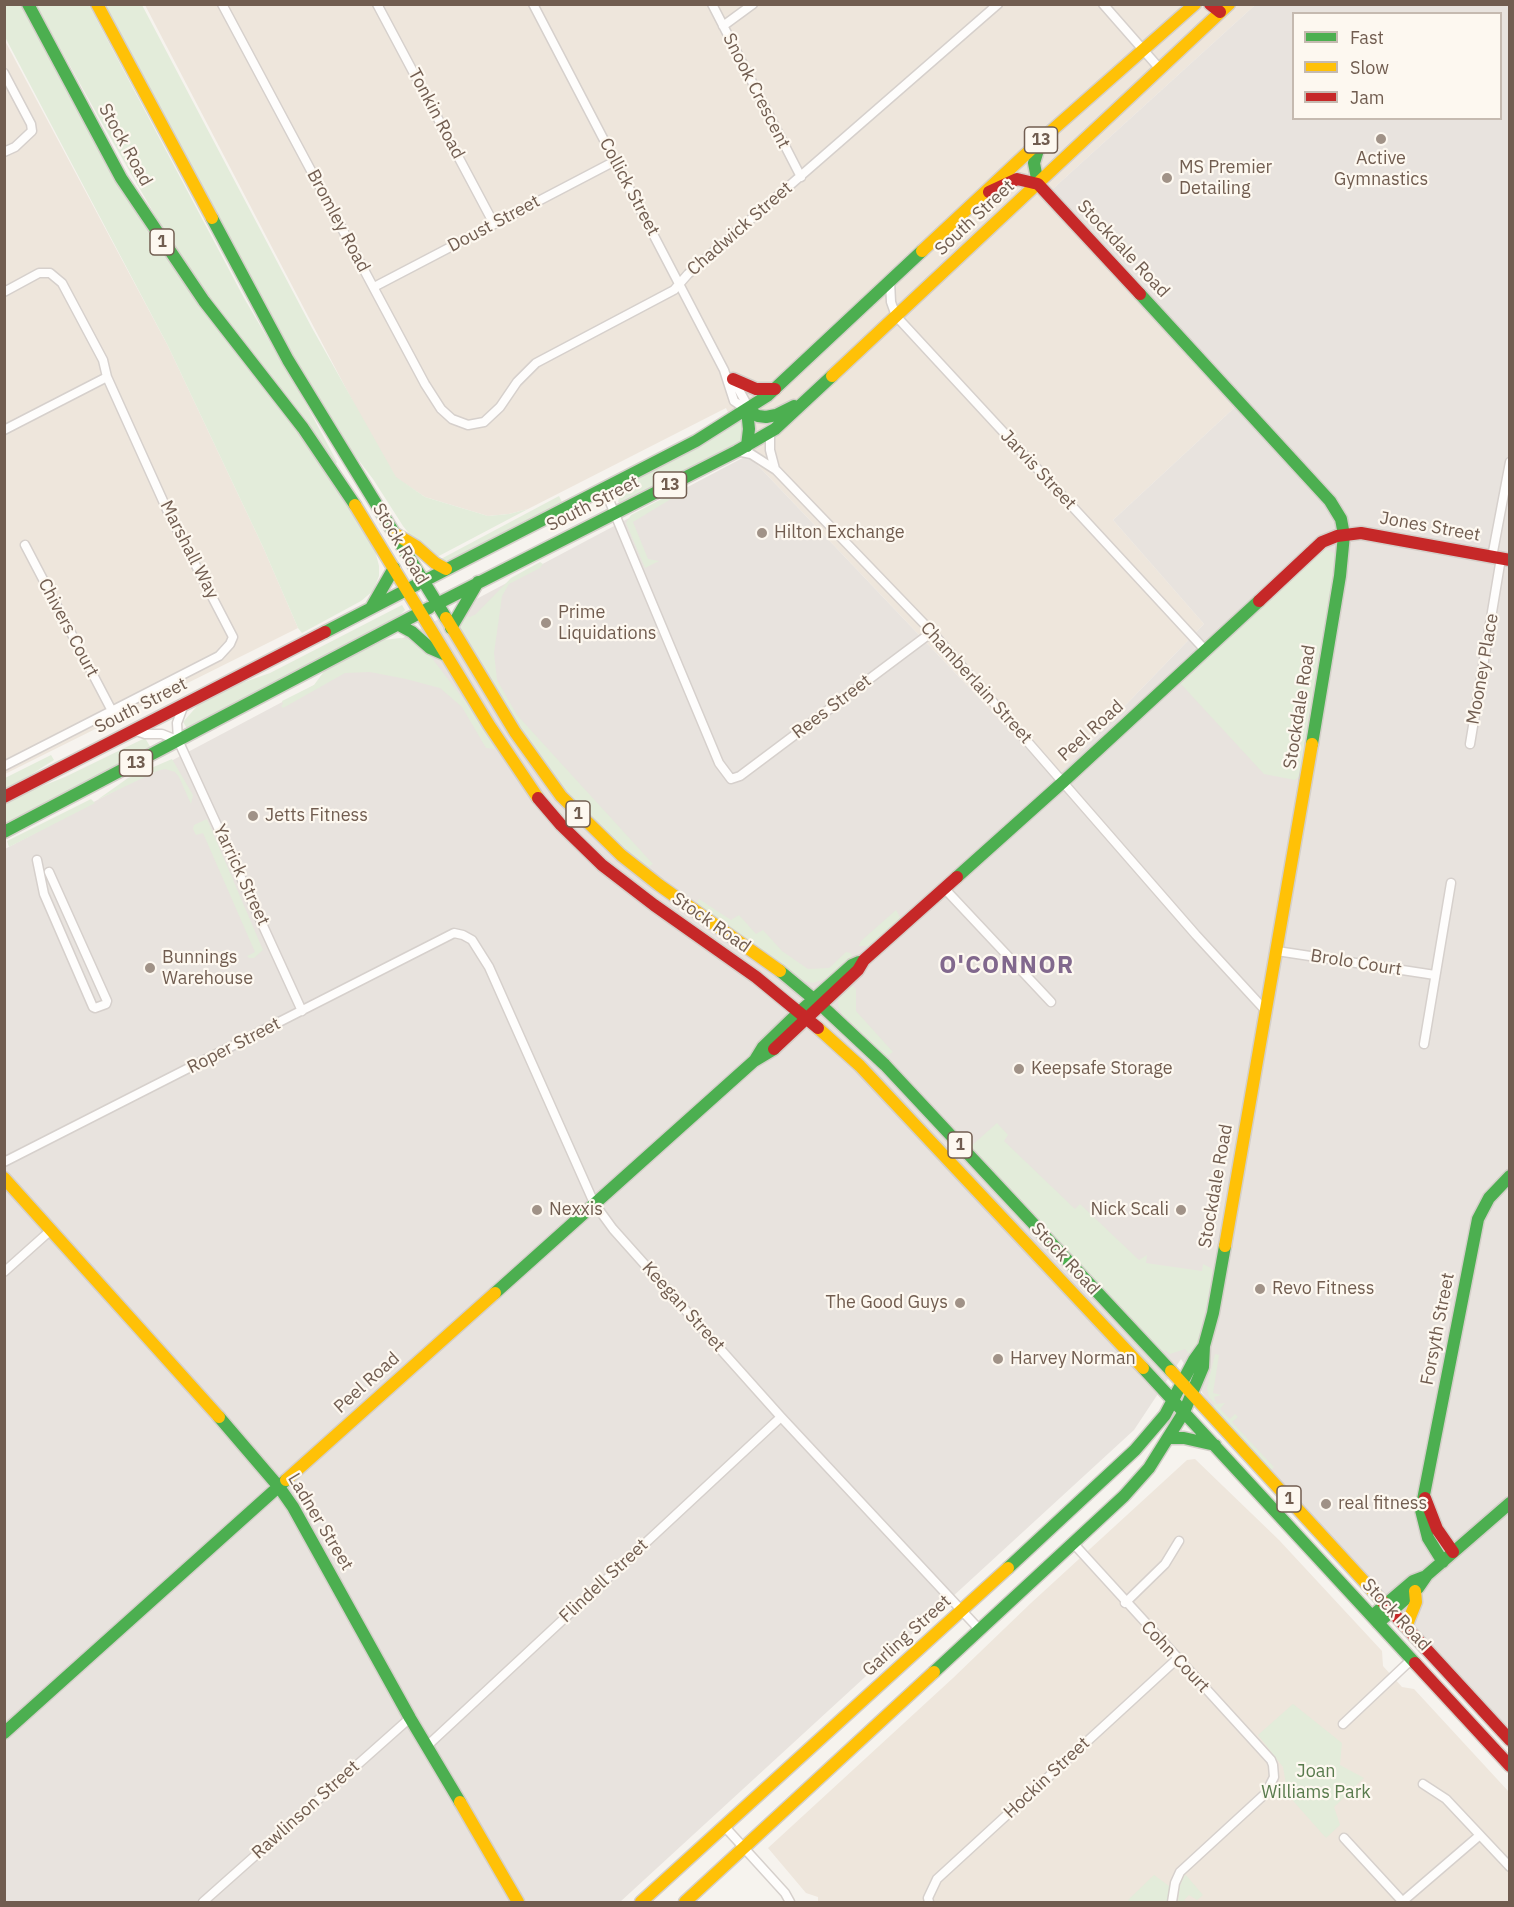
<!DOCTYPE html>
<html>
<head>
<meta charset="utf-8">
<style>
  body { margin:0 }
  #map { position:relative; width:1514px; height:1907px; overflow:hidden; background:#f6f3ee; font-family:"IBM Plex Sans",sans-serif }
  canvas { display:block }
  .frame { position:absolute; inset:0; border:6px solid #715d50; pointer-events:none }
  .legend { position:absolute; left:1292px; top:12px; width:210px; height:108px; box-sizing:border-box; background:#fdf8f0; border:2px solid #c5bab0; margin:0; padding:8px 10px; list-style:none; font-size:18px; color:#715d50 }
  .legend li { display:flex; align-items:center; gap:12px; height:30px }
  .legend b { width:30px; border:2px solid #c5bab0 }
</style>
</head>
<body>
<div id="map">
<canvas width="1514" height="1907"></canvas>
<div class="frame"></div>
<ul class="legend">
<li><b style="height:8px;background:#4caf50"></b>Fast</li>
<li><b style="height:8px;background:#ffc107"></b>Slow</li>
<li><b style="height:8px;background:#c62828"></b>Jam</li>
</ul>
</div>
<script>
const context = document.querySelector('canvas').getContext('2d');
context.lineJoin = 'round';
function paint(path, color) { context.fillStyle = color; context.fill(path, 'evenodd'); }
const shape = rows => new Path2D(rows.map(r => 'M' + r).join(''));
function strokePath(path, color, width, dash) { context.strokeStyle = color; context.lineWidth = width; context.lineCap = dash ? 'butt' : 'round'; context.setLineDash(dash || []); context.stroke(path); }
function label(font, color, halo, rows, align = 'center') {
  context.font = font + ' "IBM Plex Sans",sans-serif'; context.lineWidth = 4.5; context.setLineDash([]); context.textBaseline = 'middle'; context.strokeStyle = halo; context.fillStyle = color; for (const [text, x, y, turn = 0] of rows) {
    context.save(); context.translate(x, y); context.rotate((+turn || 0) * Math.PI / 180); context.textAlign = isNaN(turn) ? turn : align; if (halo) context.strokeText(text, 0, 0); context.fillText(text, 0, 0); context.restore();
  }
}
const residential = shape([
  [145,5,1255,5,1045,196,1234,408,1113,520,1204,624,1055,778,748,455,726,408,528,509,509,514,488,516,425,497,396,478,363,421],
  [4,39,168,346,263,547,298,628,5,774],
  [1195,1459,1279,1540,1382,1651,1383,1666,1402,1687,1414,1689,1509,1792,1509,1902,818,1902,818,1897,806,1893,768,1848,953,1678,1031,1603,1187,1460]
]);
const industrial = shape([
  [1255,5,1509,5,1509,1732,1210,1405,1181,1359,1134,1430,620,1902,5,1902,5,849,748,455,1055,778,1204,624,1113,520,1234,408,1045,196],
  [1294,14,1500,14,1500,118,1294,118]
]);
const green = shape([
  [5,5,22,5,102,157,299,433,357,519,375,550,379,566,379,576,373,591,361,601,302,633,298,628,263,547,168,346,5,37],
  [36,5,89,5,244,298,306,404,337,462,336,464,202,288,167,236,103,125],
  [103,5,142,5,312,328,396,477,425,497,488,516,509,514,528,509,437,557,411,536,403,526,373,479,350,449,292,354],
  [742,420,742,439,740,443,621,504,618,502,620,495,632,481],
  [669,495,671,499,633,522,648,559,659,561,645,568,626,523,631,515],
  [559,496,562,502,454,558,447,561,439,560],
  [1325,549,1332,552,1337,556,1336,563,1300,776,1295,780,1264,774,1180,683,1320,551],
  [540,562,543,564,540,568,509,584,502,596,494,653,497,680,517,715,653,864,646,868,621,847,569,796,524,736,459,626,461,615,470,617,476,614,511,578],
  [402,605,405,610,399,616,188,730,183,722,198,705,236,685,270,673],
  [400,638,410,640,423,648,431,657,475,714,495,749,486,748,462,707,440,688,406,679,370,672,345,673,283,708,281,706,283,704,282,701,314,685,325,670,384,640],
  [145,738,151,748,5,824,5,804,30,791,65,777],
  [51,755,54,760,5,791,5,778],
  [172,759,193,795,191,804,179,777,175,772,165,769,157,771,97,800,128,778],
  [91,799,95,803,9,847,7,841],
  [207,819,263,950,254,958,249,958,247,956,255,952,203,833,196,835,193,829,194,825],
  [699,899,731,920,739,915,756,934,763,930,782,951,808,969,829,968,846,952,851,953,852,958,825,979,813,983,804,981,696,904],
  [896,910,901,919,898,923,869,946,859,946,861,941],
  [852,985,856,989,856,1011,893,1052,886,1057,842,1014,838,1005,839,998,847,986],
  [997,1123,1008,1135,1004,1141,1075,1209,1080,1204,1139,1260,1147,1255,1146,1263,1202,1271,1203,1264,1211,1268,1213,1272,1203,1322,1197,1344,1190,1355,1185,1349,1170,1354,1165,1350,1162,1353,970,1147],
  [1215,1354,1219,1355,1213,1393,1221,1395,1214,1397,1216,1404,1225,1403,1220,1409,1230,1419,1235,1414,1238,1417,1232,1422,1274,1467,1270,1471,1212,1408,1215,1404,1209,1397,1207,1388],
  [1293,1704,1342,1743,1340,1765,1364,1778,1334,1807,1340,1825,1326,1838,1288,1795,1283,1767,1258,1735],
  [1185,1874,1203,1895,1197,1900,1189,1895,1184,1900,1187,1902,1178,1902,1179,1888],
  [1154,1875,1169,1886,1170,1889,1169,1902,1129,1902,1128,1900]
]);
const street = shape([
  [222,4,425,384,441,409,452,419,468,425,484,422,500,407,517,382,536,363,674,290,688,274,998,4],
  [377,4,494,224],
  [533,4,724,370,734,401,747,410],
  [712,4,801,177],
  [1103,4,1160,69],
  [723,26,753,4],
  [4,73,31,124,32,131,15,147,4,152],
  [890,281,891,302,896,316,1206,651],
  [374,287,615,161],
  [4,292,39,273,50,273,62,283,103,360,107,377,168,512,233,637,230,644,219,656,4,766],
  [734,381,745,401,747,410],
  [4,430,107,377],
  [770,432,770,450,775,469],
  [737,451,751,454,776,470,932,632,1196,935,1265,1010],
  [604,488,719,763,731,779,740,776,932,632],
  [25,545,112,711],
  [1492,557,1510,462],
  [183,707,177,723,178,740,302,1011],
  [133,730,145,734,162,734,177,740],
  [1470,744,1501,558],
  [37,860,44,894,93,1007,95,1008,106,1004,107,1001,49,872],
  [944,888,1051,1002],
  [1277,951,1435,975],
  [1424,1044,1451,883],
  [4,1162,454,933,463,935,472,940,489,967,594,1203,613,1229,781,1417,979,1629],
  [4,1272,51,1230],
  [1073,1543,1271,1760,1273,1765,1274,1777,1266,1793,1180,1872,1175,1883,1172,1902],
  [1125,1603,1165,1564,1179,1541],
  [1343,1724,1412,1659],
  [427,1746,781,1417],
  [1423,1784,1446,1799,1510,1867],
  [725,1827,785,1893,790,1902],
  [1344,1838,1403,1902],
  [203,1902,410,1718],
  [929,1902,928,1898,937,1879,1177,1659],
  [1402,1902,1480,1835]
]);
const fast = shape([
  [28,4,121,178,204,301,303,428,355,505],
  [1038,184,1034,163,1041,140],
  [212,218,288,360,446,618],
  [1140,294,1330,501,1341,519,1344,535,1340,576,1312,744],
  [747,410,758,416,766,417,776,415,794,406],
  [747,410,749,429,747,446],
  [424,581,696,441,767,396,922,251],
  [437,604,737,451,775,429,832,376],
  [371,608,394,568],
  [399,625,412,632,430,648,446,655],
  [451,628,478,582],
  [325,632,416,585],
  [4,832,429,608],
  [957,877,1063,782,1259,601],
  [780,971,822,1006,885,1065,1171,1371],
  [755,1060,763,1047,795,1016,852,965,859,962],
  [495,1293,754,1061,774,1049],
  [1143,1368,1415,1663],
  [219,1417,279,1487,293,1507,410,1718,460,1802],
  [1169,1438,1184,1438,1215,1445],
  [1443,1562,1428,1538,1421,1510,1478,1219,1489,1198,1510,1176],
  [1008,1568,1135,1450,1165,1415,1194,1360,1204,1346],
  [1372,1616,1413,1581,1426,1576],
  [1378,1623,1418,1588,1427,1575,1510,1503],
  [934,1672,1124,1496,1149,1468,1184,1412,1203,1367,1204,1346,1213,1313,1225,1246],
  [4,1733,286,1480]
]);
const slow = shape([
  [97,4,212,218],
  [922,251,1041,140,1195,4],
  [832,376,1229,4],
  [355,505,489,725,538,798],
  [397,535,417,547,435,563,446,569],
  [446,618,515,732,561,796,621,855,659,885,780,971],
  [818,1028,860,1066,1143,1368],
  [4,1178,219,1417],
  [1225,1246,1312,744],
  [1171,1371,1383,1602],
  [286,1480,495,1293],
  [1406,1627,1416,1602,1415,1591],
  [460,1802,518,1902],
  [641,1902,1008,1568],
  [685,1902,934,1672]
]);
const jam = shape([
  [1210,4,1220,12],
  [989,192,1017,179,1038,184,1140,294],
  [733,379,756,389,775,389],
  [1259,601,1322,542,1337,536,1361,533,1510,560],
  [4,797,325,632],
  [538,798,561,825,602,865,654,905,756,977,818,1028],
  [774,1049,858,970,864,960,957,877],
  [1425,1498,1437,1529,1453,1552],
  [1383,1602,1510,1740],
  [1415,1663,1510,1766]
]);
const markers = [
  [1381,139,6,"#a09287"],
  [1167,178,6,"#a09287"],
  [762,533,6,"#a09287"],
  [546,623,6,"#a09287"],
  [253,816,6,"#a09287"],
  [150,968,6,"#a09287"],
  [1019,1069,6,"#a09287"],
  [537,1210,6,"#a09287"],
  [1181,1210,6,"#a09287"],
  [1260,1289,6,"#a09287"],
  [960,1303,6,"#a09287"],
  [998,1359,6,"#a09287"],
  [1326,1504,6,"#a09287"]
];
const shields = [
  [1041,140,33],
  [162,242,24],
  [670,485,33],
  [136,763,33],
  [578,814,24],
  [960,1145,24],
  [1289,1499,24]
];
const shieldNames = [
  ["13",1041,140],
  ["1",162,242],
  ["13",670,485],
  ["13",136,763],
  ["1",578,814],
  ["1",960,1145],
  ["1",1289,1499]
];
const streetNames = [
  ["Snook Crescent",756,91,63],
  ["Tonkin Road",436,114,62],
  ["Stock Road",125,145,61],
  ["Collick Street",629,187,62],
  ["South Street",975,218,-43],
  ["Bromley Road",338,221,62],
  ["Doust Street",494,224,-28],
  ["Chadwick Street",740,229,-41],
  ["Stockdale Road",1123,249,47],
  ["Jarvis Street",1038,470,47],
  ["South Street",593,504,-27],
  ["Jones Street",1430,527,10],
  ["Stock Road",400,544,59],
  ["Marshall Way",189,550,63],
  ["Chivers Court",68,628,62],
  ["Mooney Place",1483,669,-80],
  ["Chamberlain Street",976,683,48],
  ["South Street",141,706,-27],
  ["Rees Street",832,707,-37],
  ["Stockdale Road",1300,707,-81],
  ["Peel Road",1091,731,-42],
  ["Yarrick Street",241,875,65],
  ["Stock Road",711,923,35],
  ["Brolo Court",1356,963,9],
  ["Roper Street",234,1046,-27],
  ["Stockdale Road",1216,1186,-80],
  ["Stock Road",1065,1259,47],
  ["Keegan Street",683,1307,48],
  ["Forsyth Street",1438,1329,-79],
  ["Peel Road",367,1383,-42],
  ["Ladner Street",320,1522,59],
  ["Flindell Street",604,1581,-43],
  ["Stock Road",1396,1615,47],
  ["Garling Street",907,1636,-42],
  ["Cohn Court",1175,1657,47],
  ["Hockin Street",1047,1778,-43],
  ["Rawlinson Street",306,1810,-42]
];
const poiNames = [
  ["Active",1381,159,"center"],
  ["Gymnastics",1381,180,"center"],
  ["MS Premier",1179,168],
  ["Detailing",1179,189],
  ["Hilton Exchange",774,533],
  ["Prime",558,613],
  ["Liquidations",558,634],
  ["Jetts Fitness",265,816],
  ["Bunnings",162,958],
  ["Warehouse",162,979],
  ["Keepsafe Storage",1031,1069],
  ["Nexxis",549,1210],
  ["Nick Scali",1169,1210,"right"],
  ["Revo Fitness",1272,1289],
  ["The Good Guys",948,1303,"right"],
  ["Harvey Norman",1010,1359],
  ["real fitness",1338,1504]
];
const parkNames = [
  ["Joan",1316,1772],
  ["Williams Park",1316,1793]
];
const districtNames = [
  ["O'CONNOR",1007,966]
];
paint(residential, '#eee6dc');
paint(industrial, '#e8e3de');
paint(green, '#e3ecda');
strokePath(street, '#d6d0cc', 11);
strokePath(fast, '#d4cfc9', 15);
strokePath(slow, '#d4cfc9', 15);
strokePath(jam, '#d4cfc9', 15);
strokePath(street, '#fefdfc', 8);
strokePath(fast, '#4caf50', 12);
strokePath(slow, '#ffc107', 12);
strokePath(jam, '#c62828', 12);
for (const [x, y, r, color] of markers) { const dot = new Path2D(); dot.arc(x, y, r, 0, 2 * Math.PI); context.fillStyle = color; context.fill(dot); strokePath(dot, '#fdf8f0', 2); }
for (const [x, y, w] of shields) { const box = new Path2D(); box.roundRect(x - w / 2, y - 13, w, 26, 4.5); context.fillStyle = '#fdf8f0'; context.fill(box); strokePath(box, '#715d50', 1.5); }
label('bold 16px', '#715d50', null, shieldNames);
label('18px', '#715d50', '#fdf8f0', streetNames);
label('18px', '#715d50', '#fdf8f0', poiNames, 'left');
label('18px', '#597b4d', '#fdf8f0', parkNames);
context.letterSpacing = '1.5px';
label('bold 24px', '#81688d', '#fdf8f0', districtNames);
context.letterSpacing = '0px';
</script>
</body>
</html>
